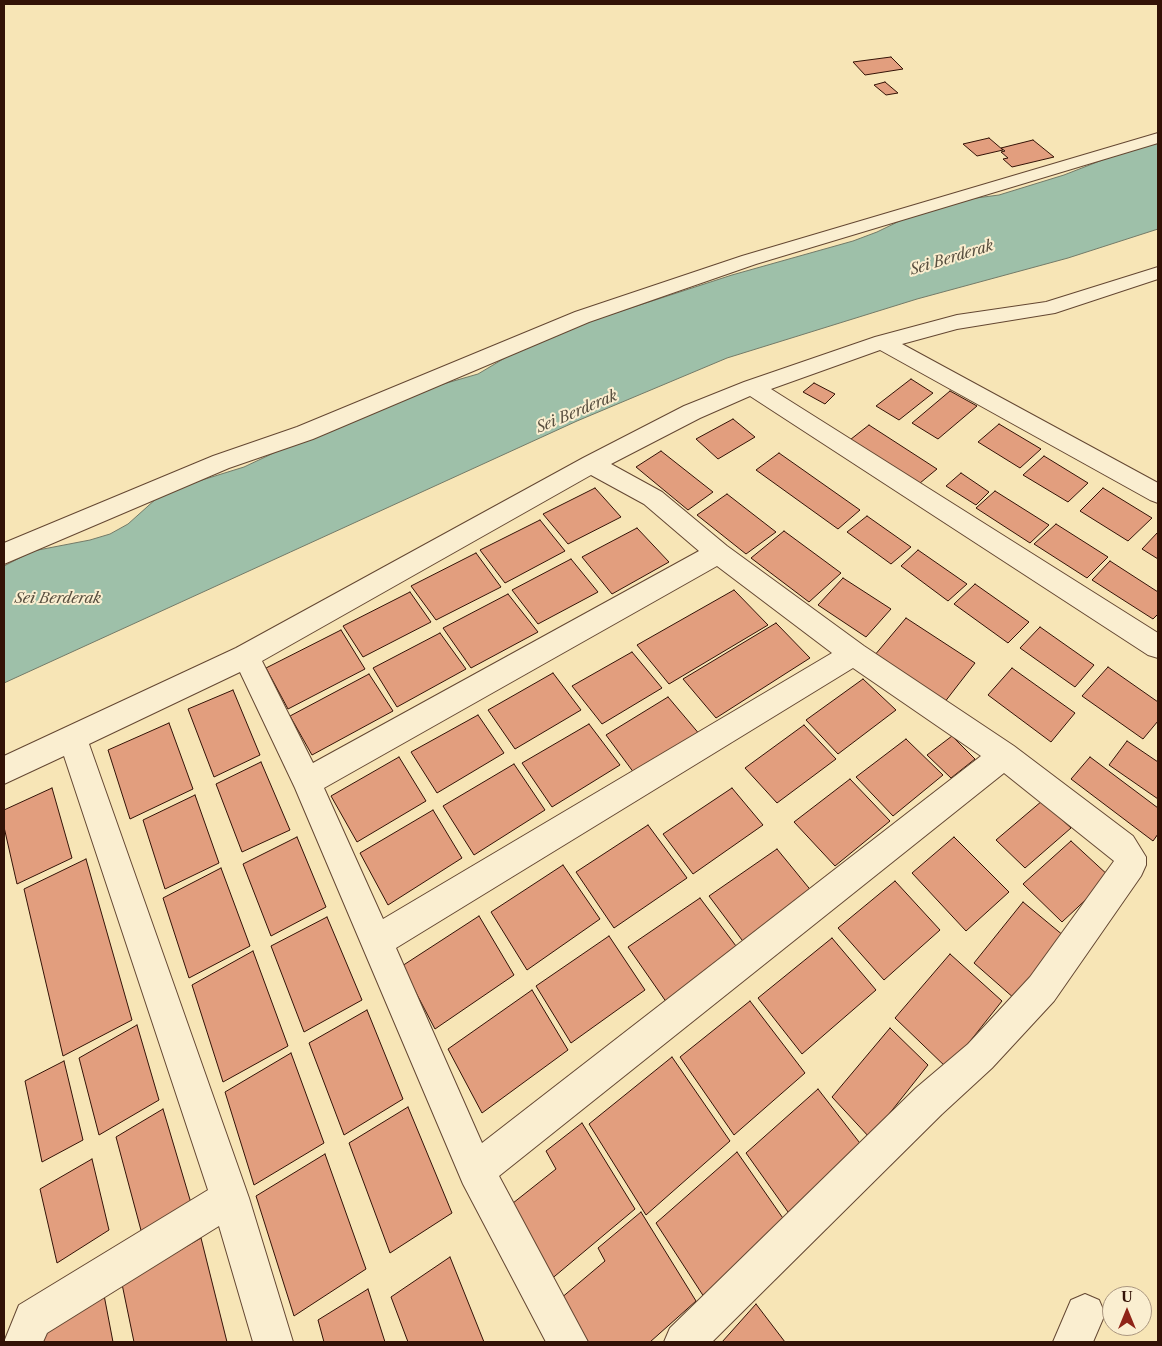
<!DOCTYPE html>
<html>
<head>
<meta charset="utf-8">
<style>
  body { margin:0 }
  #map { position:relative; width:1162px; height:1346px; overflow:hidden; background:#f7e5b6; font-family:"Libre Caslon Text",serif }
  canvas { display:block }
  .frame { position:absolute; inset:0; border:5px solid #331206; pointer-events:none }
  .north { position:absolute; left:1102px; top:1286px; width:50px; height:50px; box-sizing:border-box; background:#faeed0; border:1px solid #aa967f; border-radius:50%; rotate:0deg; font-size:14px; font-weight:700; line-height:20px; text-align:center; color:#331206 }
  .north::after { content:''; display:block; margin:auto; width:18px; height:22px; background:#8f2418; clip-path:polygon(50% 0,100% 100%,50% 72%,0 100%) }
</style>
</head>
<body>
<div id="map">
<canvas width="1162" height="1346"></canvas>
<div class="frame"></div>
<div class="north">U</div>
</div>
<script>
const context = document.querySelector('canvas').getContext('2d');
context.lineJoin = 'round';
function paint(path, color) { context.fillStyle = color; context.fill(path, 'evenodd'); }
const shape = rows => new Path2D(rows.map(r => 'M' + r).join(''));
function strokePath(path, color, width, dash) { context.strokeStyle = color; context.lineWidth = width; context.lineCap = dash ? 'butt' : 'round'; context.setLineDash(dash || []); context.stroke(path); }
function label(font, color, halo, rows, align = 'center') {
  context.font = font + ' "Libre Caslon Text",serif'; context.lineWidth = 4; context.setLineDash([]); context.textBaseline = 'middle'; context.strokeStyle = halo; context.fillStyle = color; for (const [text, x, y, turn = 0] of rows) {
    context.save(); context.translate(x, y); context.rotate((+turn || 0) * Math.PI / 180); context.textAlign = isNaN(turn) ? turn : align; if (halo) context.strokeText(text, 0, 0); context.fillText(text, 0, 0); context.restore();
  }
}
const water = shape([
  [1158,141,1158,229,1068,258,917,299,727,358,577,421,4,683,4,566,33,551,90,540,110,534,128,524,157,498,173,489,244,467,384,401,478,374,530,343,572,327,732,275,853,241,877,232,916,213,961,200,999,195,1064,175,1133,148,1158,141]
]);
const building = shape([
  [891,57,903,69,865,75,853,62,891,57],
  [885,82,898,93,886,95,874,85,885,82],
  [989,138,1003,150,977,156,963,144,989,138],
  [1033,140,1054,157,1012,167,1003,159,1008,158,1001,152,1005,151,1001,148,1033,140],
  [911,379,933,393,899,420,876,406,911,379],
  [814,383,835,394,825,404,803,392,814,383],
  [950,391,977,406,938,439,912,423,950,391],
  [733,419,755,437,718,459,696,439,733,419],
  [999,424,1041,449,1020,468,978,442,999,424],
  [869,425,937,469,914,488,846,443,869,425],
  [661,451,713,492,688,510,636,467,661,451],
  [779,453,860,510,838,529,756,470,779,453],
  [1044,456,1088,483,1068,502,1023,475,1044,456],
  [961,473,989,492,976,505,946,486,961,473],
  [595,488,621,517,568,544,543,514,595,488],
  [1103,488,1152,518,1128,541,1080,511,1103,488],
  [995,491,1049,525,1030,543,976,508,995,491],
  [727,494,776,532,746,554,697,515,727,494],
  [867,516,911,547,891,564,847,532,867,516],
  [540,520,565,551,505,583,480,550,540,520],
  [1056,524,1108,557,1087,578,1034,544,1056,524],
  [637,528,669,562,612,594,582,557,637,528],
  [784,531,841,573,809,602,751,558,784,531],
  [1158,532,1158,559,1142,549,1158,532],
  [918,550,967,584,948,601,901,566,918,550],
  [476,553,501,587,436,620,411,586,476,553],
  [571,559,598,592,538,624,512,590,571,559],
  [1110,561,1158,592,1158,614,1153,619,1092,580,1110,561],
  [843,578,891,609,866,637,818,605,843,578],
  [975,584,1029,622,1008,643,954,604,975,584],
  [734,590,768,625,669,684,637,645,734,590],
  [410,592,431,622,363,657,343,626,410,592],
  [508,594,538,632,471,668,443,628,508,594],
  [906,618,975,663,944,703,874,656,906,618],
  [776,623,810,658,716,718,683,679,776,623],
  [1040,627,1094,665,1075,687,1020,648,1040,627],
  [341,630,365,669,288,709,266,668,341,630],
  [440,633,466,669,397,707,373,668,440,633],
  [632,652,662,688,602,724,572,686,632,652],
  [1108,667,1158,702,1158,721,1143,739,1082,696,1108,667],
  [1012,668,1075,713,1051,742,988,695,1012,668],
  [553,673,581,710,515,749,488,710,553,673],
  [369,674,393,711,312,755,290,716,369,674],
  [863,679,896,710,838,754,806,720,863,679],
  [233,690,260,755,214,777,188,709,233,690],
  [668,697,701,736,637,777,606,735,668,697],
  [478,715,504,753,437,793,411,752,478,715],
  [169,723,193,789,130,819,108,750,169,723],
  [589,724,620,765,552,807,522,763,589,724],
  [804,725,836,759,777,803,745,768,804,725],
  [952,736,975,759,951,778,927,755,952,736],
  [906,739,943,775,893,816,856,777,906,739],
  [1127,741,1158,762,1158,799,1109,765,1127,741],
  [399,757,426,801,357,842,331,796,399,757],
  [1090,757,1158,808,1158,834,1153,841,1071,779,1090,757],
  [261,762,290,830,242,852,216,784,261,762],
  [514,764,545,810,474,855,443,806,514,764],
  [850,779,890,821,835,866,794,822,850,779],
  [52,788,72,858,17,884,4,827,4,810,52,788],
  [732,788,763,825,693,874,663,834,732,788],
  [195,795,219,863,165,889,143,820,195,795],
  [1042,801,1071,828,1025,868,996,840,1042,801],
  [433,810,462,858,388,905,360,853,433,810],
  [648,825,687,878,614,928,576,872,648,825],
  [297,837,326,907,271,936,243,864,297,837],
  [954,837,1009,892,966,931,912,873,954,837],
  [1071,841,1110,877,1062,922,1023,884,1071,841],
  [777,849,813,893,745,944,709,896,777,849],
  [86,859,132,1020,63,1056,24,889,86,859],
  [563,865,600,919,527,970,491,912,563,865],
  [221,868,250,946,189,978,163,898,221,868],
  [895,881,940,930,884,980,838,928,895,881],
  [700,898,739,950,667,1003,628,947,700,898],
  [1023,902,1064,936,1015,999,974,963,1023,902],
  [479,916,514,975,435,1029,402,966,479,916],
  [327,917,362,1000,304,1032,271,946,327,917],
  [609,936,645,990,571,1043,536,986,609,936],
  [832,938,876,990,802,1054,758,998,832,938],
  [253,951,288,1046,223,1082,192,985,253,951],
  [950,954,1002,1001,948,1069,895,1018,950,954],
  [532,990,568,1050,482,1113,448,1049,532,990],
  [750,1001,805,1073,734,1135,680,1057,750,1001],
  [367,1010,403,1099,344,1135,309,1043,367,1010],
  [137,1025,159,1100,99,1135,79,1058,137,1025],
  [890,1028,928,1065,870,1138,832,1097,890,1028],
  [291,1053,324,1143,254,1185,225,1092,291,1053],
  [672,1057,730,1141,646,1215,589,1124,672,1057],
  [64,1061,83,1140,42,1162,25,1081,64,1061],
  [818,1089,866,1151,793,1219,746,1153,818,1089],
  [408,1107,452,1213,390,1253,349,1143,408,1107],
  [163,1109,191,1203,142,1234,116,1137,163,1109],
  [582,1123,635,1209,549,1281,508,1207,556,1169,546,1151,582,1123],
  [737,1152,787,1224,706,1300,656,1223,737,1152],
  [325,1154,366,1269,294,1316,256,1196,325,1154],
  [92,1159,109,1230,57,1263,40,1189,92,1159],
  [641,1212,696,1301,650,1342,584,1342,560,1299,605,1261,598,1248,641,1212],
  [201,1238,227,1342,134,1342,122,1284,201,1238],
  [450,1257,484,1342,408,1342,391,1297,450,1257],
  [368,1289,385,1342,324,1342,318,1320,368,1289],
  [104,1295,113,1342,34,1342,33,1335,104,1295],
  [756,1304,785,1342,722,1342,756,1304]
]);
const minor = shape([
  [1158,133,1158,143,756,264,589,322,313,439,229,468,4,564,4,543,213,456,297,427,575,312,742,256,1158,133],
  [1158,267,1158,279,1055,313,957,329,902,344,1158,483,1158,503,1150,500,880,350,771,389,1158,633,1158,658,1148,655,750,396,700,418,611,464,662,492,727,546,864,646,1014,746,1133,836,1146,857,1146,865,1141,876,1054,1001,992,1068,942,1114,712,1342,664,1342,670,1328,916,1088,968,1044,1030,977,1114,861,1004,773,499,1176,588,1342,546,1342,463,1184,295,788,240,672,89,744,249,1198,293,1342,253,1342,219,1226,47,1333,43,1342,4,1342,19,1305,208,1190,64,756,4,784,4,756,236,648,583,458,684,406,744,382,875,337,957,315,1046,302,1158,267],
  [591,475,644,504,699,551,313,763,262,661,591,475],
  [717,566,832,653,383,919,324,788,717,566],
  [853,668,981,756,482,1143,396,948,853,668],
  [1085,1294,1099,1300,1105,1314,1093,1342,1053,1342,1071,1300,1085,1294]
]);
const waterNames = [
  ["Sei Berderak",952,258,-17],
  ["Sei Berderak",577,412,-23],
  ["Sei Berderak",58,599]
];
paint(water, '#9ec0a9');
strokePath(water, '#737a68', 1);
paint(building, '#e29e7e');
strokePath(building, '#331206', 1);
strokePath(minor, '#644732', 2);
paint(minor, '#faeed0');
label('italic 15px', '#584f3f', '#faeed0', waterNames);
</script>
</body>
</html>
